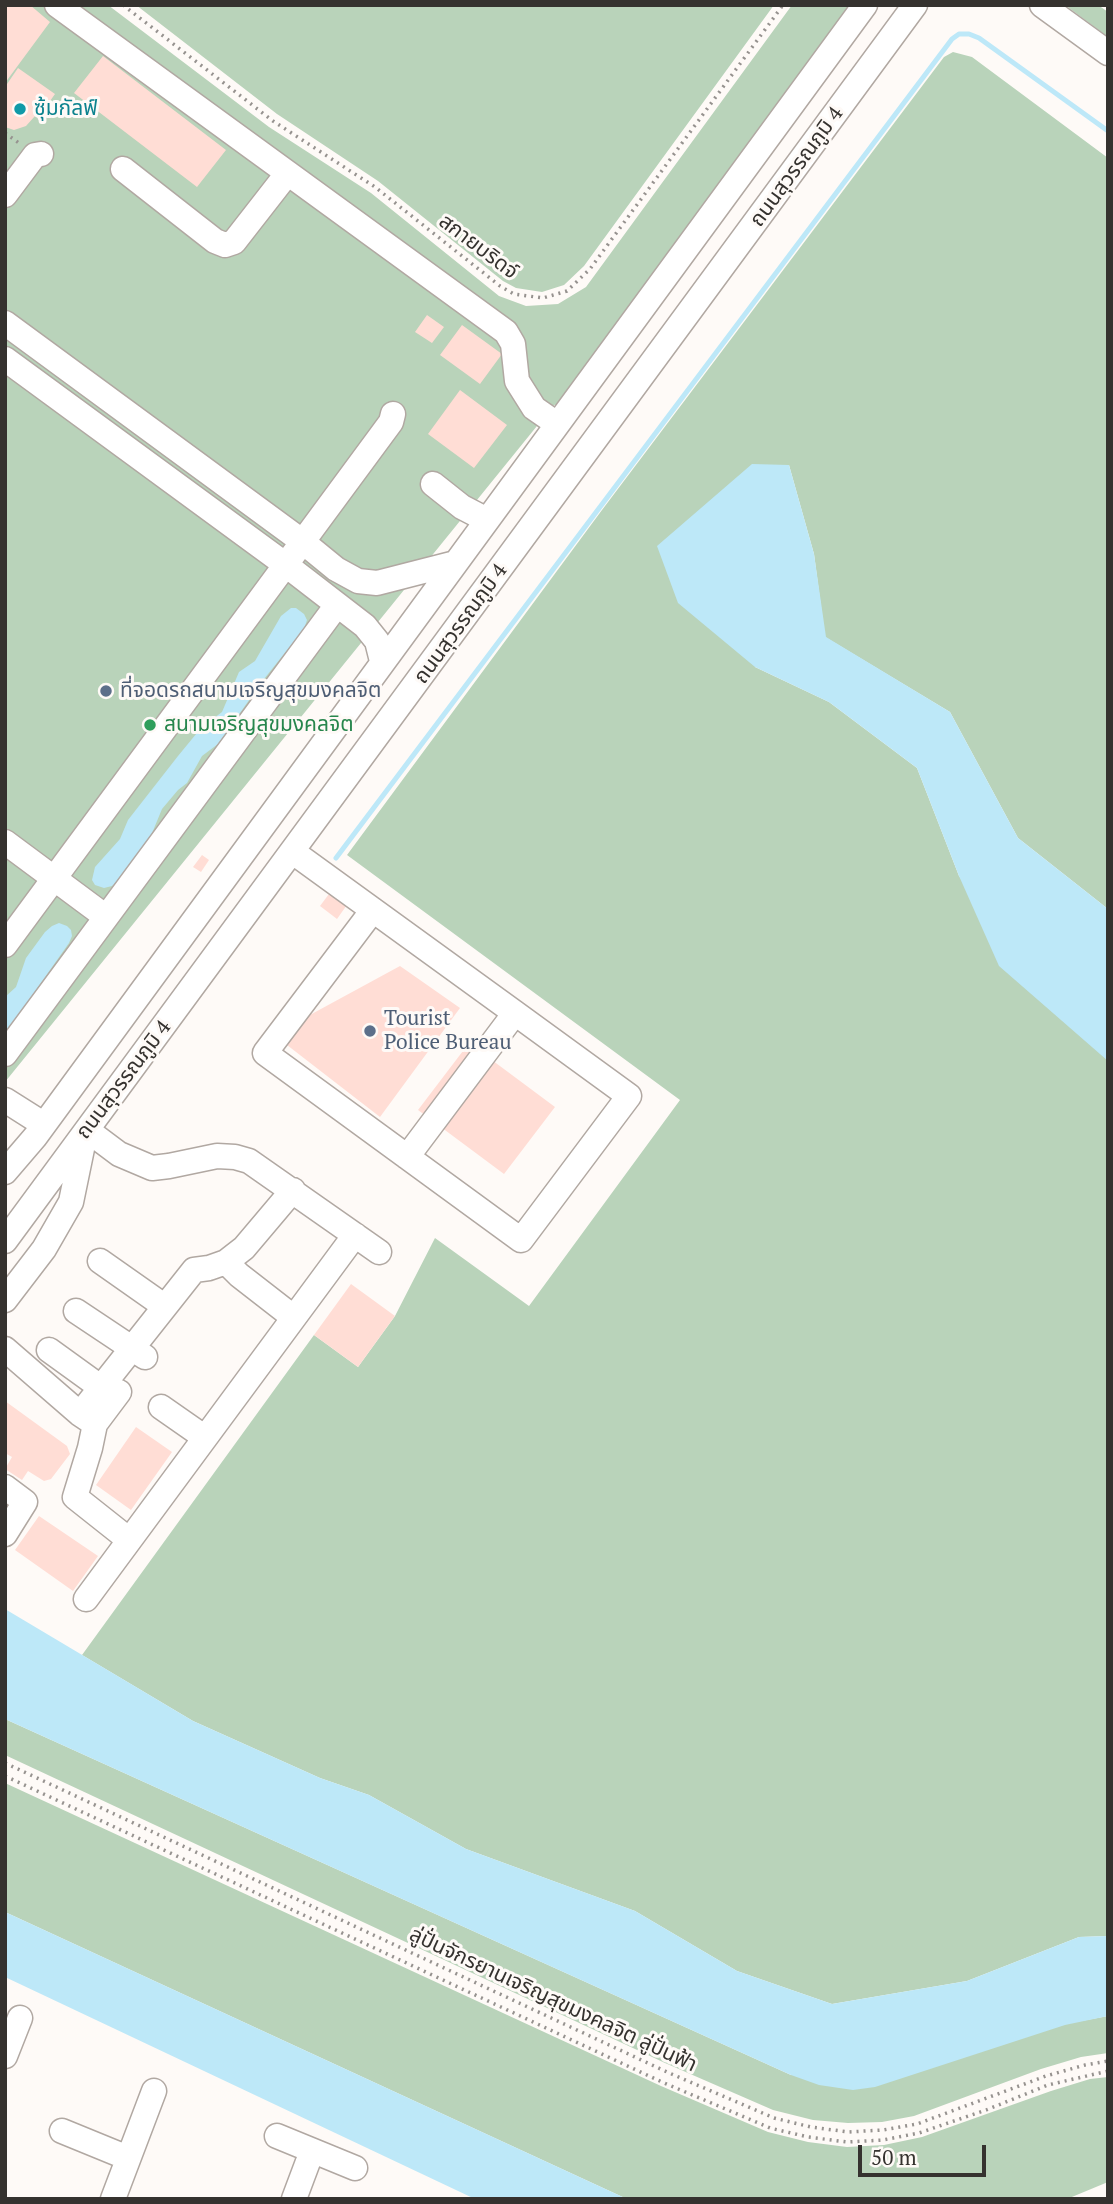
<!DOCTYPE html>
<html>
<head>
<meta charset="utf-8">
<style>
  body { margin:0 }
  #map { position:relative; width:1113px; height:2204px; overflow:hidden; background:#fefaf7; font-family:"PT Serif",serif }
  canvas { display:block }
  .frame { position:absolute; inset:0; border:7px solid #35322f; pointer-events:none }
  .scale { position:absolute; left:858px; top:2145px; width:128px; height:32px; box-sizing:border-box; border:4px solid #35322f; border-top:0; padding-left:9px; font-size:21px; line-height:24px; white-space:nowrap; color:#35322f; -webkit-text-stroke:5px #fefaf7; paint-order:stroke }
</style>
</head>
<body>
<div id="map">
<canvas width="1113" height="2204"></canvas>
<div class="frame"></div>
<div class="scale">50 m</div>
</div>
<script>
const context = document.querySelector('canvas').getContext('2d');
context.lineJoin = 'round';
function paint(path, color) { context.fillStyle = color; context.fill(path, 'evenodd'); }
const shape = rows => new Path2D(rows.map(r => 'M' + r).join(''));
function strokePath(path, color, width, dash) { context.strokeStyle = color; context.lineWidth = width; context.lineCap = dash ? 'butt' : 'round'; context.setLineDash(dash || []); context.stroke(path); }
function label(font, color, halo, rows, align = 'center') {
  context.font = font + ' "PT Serif","Noto Sans Thai",serif'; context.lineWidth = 6; context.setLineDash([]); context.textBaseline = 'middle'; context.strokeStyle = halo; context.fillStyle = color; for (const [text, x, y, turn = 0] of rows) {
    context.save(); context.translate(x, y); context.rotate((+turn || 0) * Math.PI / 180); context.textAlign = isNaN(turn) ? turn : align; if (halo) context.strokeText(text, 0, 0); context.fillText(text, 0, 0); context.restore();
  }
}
const green = shape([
  [5,5,108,5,269,127,371,193,499,296,526,306,558,304,586,287,792,5,857,5,568,403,554,405,5,1082],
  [136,5,774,5,584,266,564,285,542,292,516,288,503,281,378,181,277,114],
  [1065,5,1098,5,1108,12,1108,37],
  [953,52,972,57,1108,158,1108,909,1018,838,950,712,825,637,814,554,789,465,755,667,829,702,917,768,959,876,1108,1061,1108,1936,1079,1937,967,1981,832,2004,737,1971,635,1911,466,1849,369,1795,320,1778,193,1721,82,1655,314,1335,358,1367,395,1316,435,1238,529,1306,680,1100,347,855,602,510,944,57],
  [5,1719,791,2075,1108,2016,1108,2053,1081,2057,1041,2069,914,2116,882,2122,848,2123,813,2120,773,2110,665,2063,5,1755],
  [5,1783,661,2086,768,2132,808,2142,847,2147,884,2145,922,2137,1051,2091,1090,2079,1108,2077,1108,2182,1067,2199,627,2199,5,1912]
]);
const water = shape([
  [752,464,789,465,814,554,826,637,950,712,1018,838,1108,909,1108,1061,999,966,959,876,917,768,829,702,755,667,678,603,657,546],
  [291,608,296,608,304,614,307,620,304,629,264,679,218,744,202,756,187,783,178,790,162,809,150,838,122,877,112,886,104,888,95,885,92,880,95,867,120,839,128,820,178,756,201,728,222,712,239,672,255,661,281,616],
  [59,923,67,926,71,930,72,936,69,943,5,1034,5,997,16,987,26,958,45,932,52,926],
  [5,1609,193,1721,320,1778,369,1795,466,1849,635,1911,737,1971,832,2004,967,1981,1079,1937,1108,1936,1108,2016,1065,2025,875,2087,853,2090,819,2085,791,2075,5,1719],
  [5,1912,627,2199,475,2199,5,1977]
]);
const stream = shape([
  [336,858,952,39,959,34,969,34,979,38,1108,131]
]);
const building = shape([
  [5,5,30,5,50,22,5,83],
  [103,56,226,150,197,187,74,93],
  [18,68,55,94,38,118,35,116,26,126,14,130,5,127,5,87],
  [427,315,444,327,432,343,415,332],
  [462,325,502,354,480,384,440,355],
  [460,390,507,425,474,468,428,434],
  [202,855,209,860,201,872,193,867],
  [332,890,349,902,337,919,320,906],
  [400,966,460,1008,380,1117,287,1045,308,1016],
  [469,1043,555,1107,504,1174,418,1110],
  [351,1284,395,1316,358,1367,314,1335],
  [5,1401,67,1446,70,1454,51,1479,44,1481,28,1471,22,1480,5,1469,12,1457,5,1453],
  [136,1427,172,1452,131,1510,96,1485],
  [39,1516,98,1556,73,1591,15,1550]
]);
const path = shape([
  [123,5,273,121,375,187,500,286,514,294,543,298,567,291,590,269,783,5],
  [5,133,19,143],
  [5,1763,667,2072,774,2118,811,2127,848,2132,883,2130,917,2124,1046,2076,1085,2065,1108,2061],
  [5,1776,662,2082,770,2128,808,2137,847,2142,883,2140,919,2133,986,2110,1048,2085,1108,2071]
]);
const minor = shape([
  [57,5,506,332,513,344,517,381,534,408,557,424],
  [1042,5,1108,53],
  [123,169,215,241,225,245,234,242,287,174],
  [5,195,35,155,41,154],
  [5,323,303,542,336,569,358,581,377,583,455,563],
  [5,359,286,565,365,626,377,641,382,661],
  [433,484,462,507,487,520],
  [5,842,106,917],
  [293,852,515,1013,629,1096,521,1240,265,1053,373,910],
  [5,945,391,422,393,414],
  [5,1054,337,605],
  [5,1100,43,1124],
  [87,1130,119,1154,152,1168,169,1166,217,1156,235,1157,249,1161,379,1252],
  [407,1157,515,1013],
  [5,1172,35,1137,865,5],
  [5,1241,915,5],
  [100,1261,164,1306],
  [226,1262,239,1275,293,1317],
  [5,1300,44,1249,71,1202,84,1139],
  [76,1311,145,1357],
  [5,1349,80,1414,95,1424,119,1392],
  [49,1350,114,1397],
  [161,1407,204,1437],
  [80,1414,194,1270,209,1268,226,1262,244,1248,293,1190],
  [95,1424,90,1448,75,1497,128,1539],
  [5,1487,25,1502,5,1534],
  [86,1599,355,1235],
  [5,2056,20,2018],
  [62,2131,128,2158],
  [277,2136,355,2168],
  [113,2199,154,2091],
  [294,2199,312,2151]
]);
const markers = [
  [20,109,7,"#0f9aa8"],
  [106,691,7,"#5c6f8a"],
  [150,725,7,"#2e9e5b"],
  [370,1031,7,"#5c6f8a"]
];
const cultureNames = [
  ["ซุ้มกัลฟ์",34,109]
];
const streetNames = [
  ["ถนนสุวรรณภูมิ 4",797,167,-54],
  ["สกายบริดจ์",478,247,37],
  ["ถนนสุวรรณภูมิ 4",461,624,-54],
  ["ถนนสุวรรณภูมิ 4",124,1080,-53],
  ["ลู่ปั่นจักรยานเจริญสุขมงคลจิต ลู่ปั่นฟ้า",553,2000,25]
];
const serviceNames = [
  ["ที่จอดรถสนามเจริญสุขมงคลจิต",120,691],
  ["Tourist",384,1019],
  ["Police Bureau",384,1043]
];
const leisureNames = [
  ["สนามเจริญสุขมงคลจิต",164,725]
];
paint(green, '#b9d3ba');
paint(water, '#bde8f8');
strokePath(stream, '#bde8f8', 5);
paint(building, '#ffddd5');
strokePath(minor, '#b1a8a2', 27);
strokePath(path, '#96928f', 3.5, [2, 5]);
strokePath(minor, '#fff', 24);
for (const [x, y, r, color] of markers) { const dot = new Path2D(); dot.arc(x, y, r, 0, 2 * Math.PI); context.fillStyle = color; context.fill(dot); strokePath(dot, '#fefaf7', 2.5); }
label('21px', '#0d838f', '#fefaf7', cultureNames, 'left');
label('21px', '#35322f', '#fefaf7', streetNames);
label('21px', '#4e5e75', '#fefaf7', serviceNames, 'left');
label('21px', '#27864d', '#fefaf7', leisureNames, 'left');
</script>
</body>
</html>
